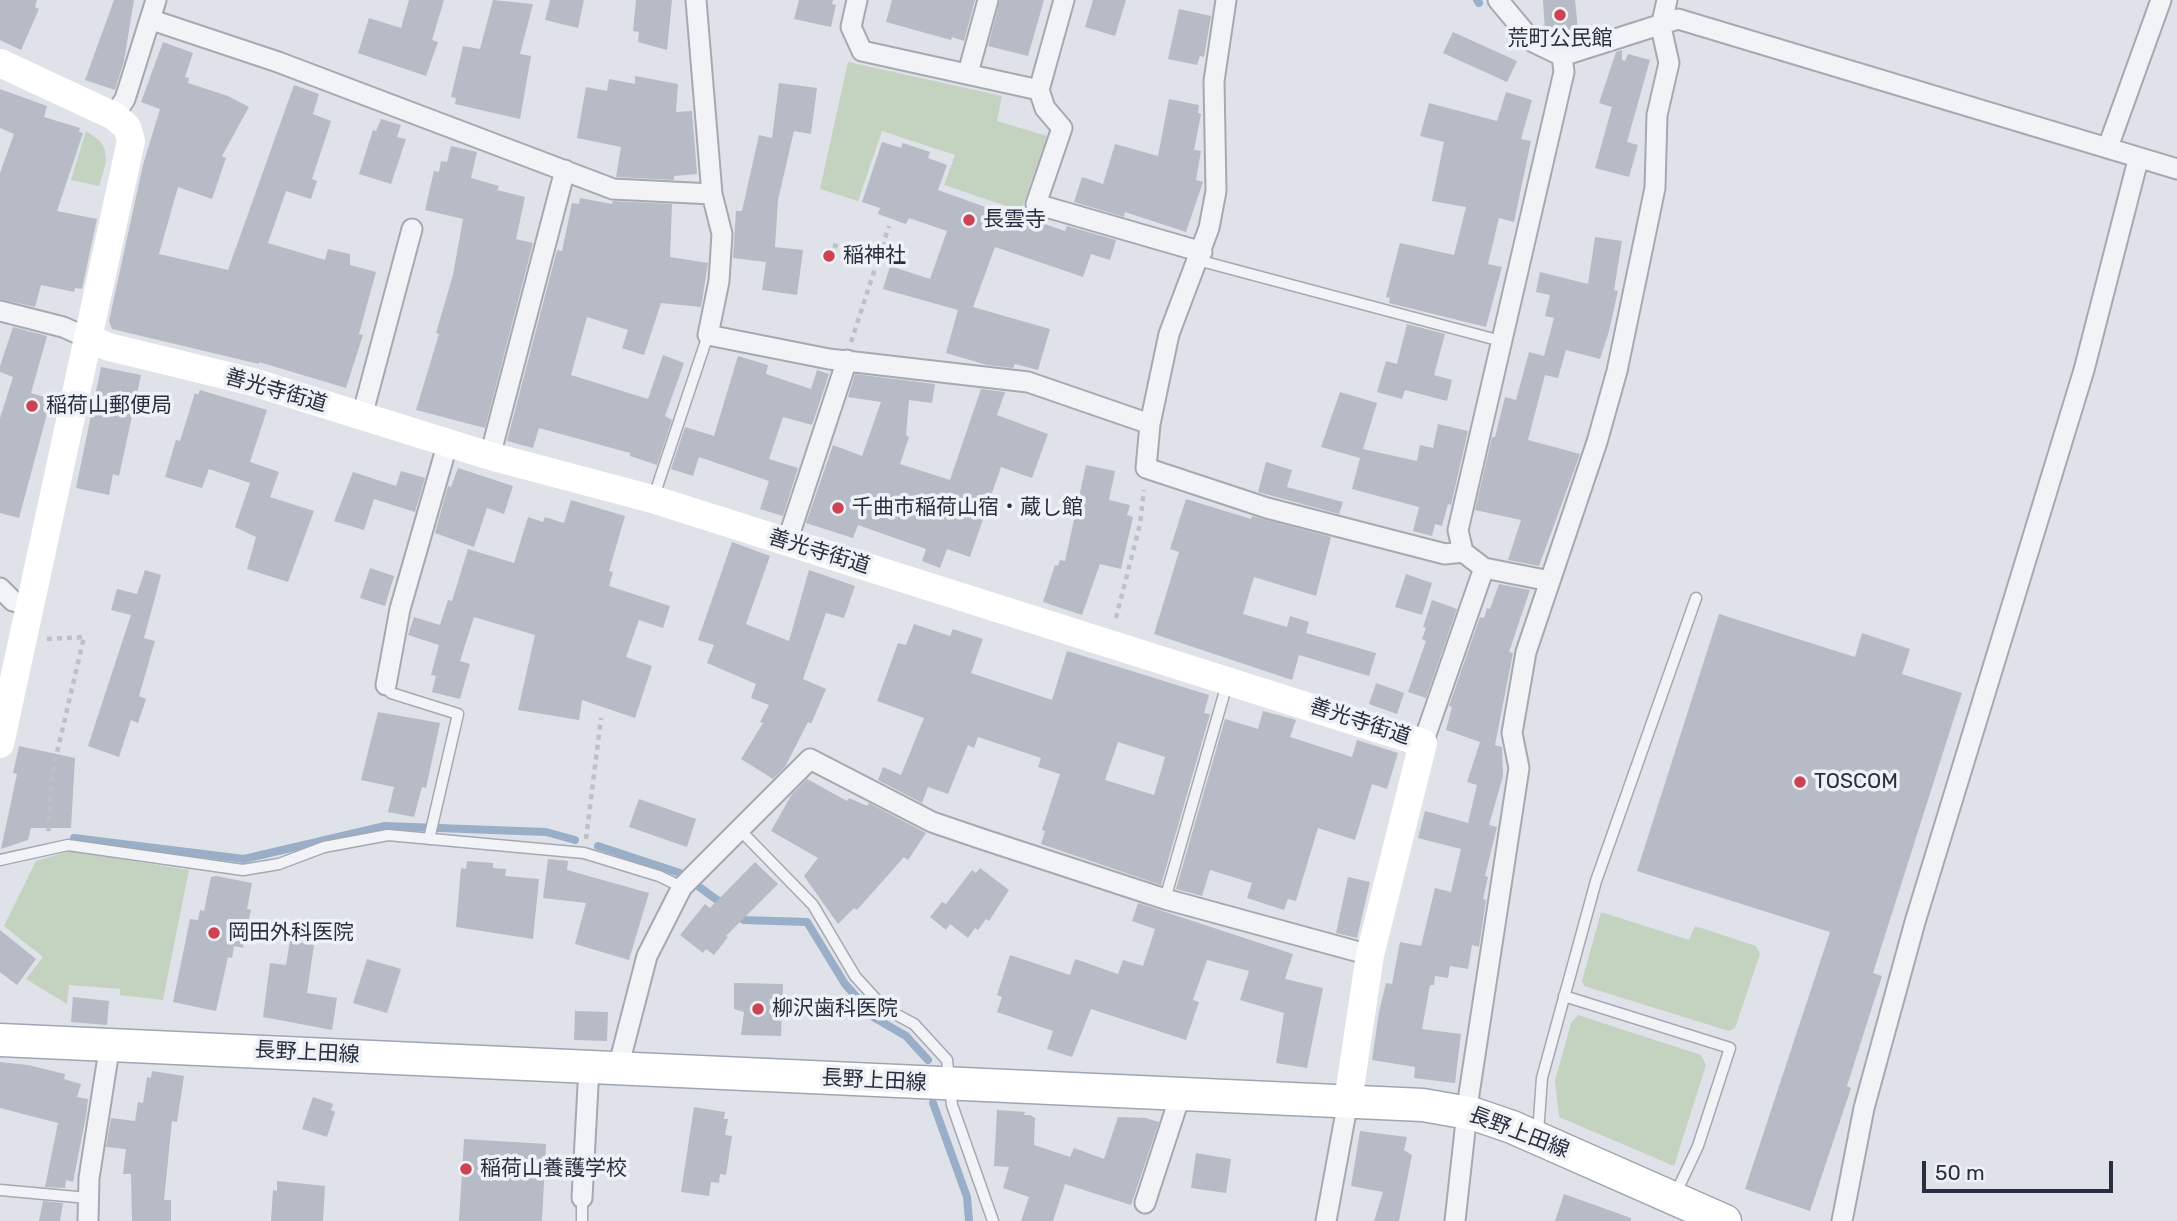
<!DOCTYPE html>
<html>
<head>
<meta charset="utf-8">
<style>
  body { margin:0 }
  #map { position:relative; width:2177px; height:1221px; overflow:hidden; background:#dfe2e8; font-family:Rubik,sans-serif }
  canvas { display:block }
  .scale { position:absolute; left:1922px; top:1161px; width:191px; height:32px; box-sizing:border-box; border:4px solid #282f3f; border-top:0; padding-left:9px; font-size:21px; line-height:24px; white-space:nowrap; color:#282f3f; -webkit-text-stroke:5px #eef1f6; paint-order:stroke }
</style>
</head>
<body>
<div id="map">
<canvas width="2177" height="1221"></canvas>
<div class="scale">50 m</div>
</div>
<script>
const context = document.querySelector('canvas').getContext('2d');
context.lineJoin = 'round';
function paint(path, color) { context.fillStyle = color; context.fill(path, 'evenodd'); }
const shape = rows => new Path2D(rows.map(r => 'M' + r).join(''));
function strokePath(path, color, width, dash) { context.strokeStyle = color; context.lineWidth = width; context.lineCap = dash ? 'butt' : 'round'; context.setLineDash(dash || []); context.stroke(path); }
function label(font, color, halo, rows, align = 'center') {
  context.font = font + ' Rubik,"Noto Sans JP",sans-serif'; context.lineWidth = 7; context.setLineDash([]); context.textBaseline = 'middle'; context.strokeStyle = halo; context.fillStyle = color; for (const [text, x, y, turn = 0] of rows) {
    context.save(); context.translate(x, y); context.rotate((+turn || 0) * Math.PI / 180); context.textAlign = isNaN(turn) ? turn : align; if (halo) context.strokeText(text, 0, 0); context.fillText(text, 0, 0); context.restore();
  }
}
const green = shape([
  [848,62,1002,96,997,121,1047,136,1021,211,944,185,955,155,882,131,858,201,820,189],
  [86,131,100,141,105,150,106,162,99,186,71,180],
  [70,851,189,870,163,1000,120,995,120,989,69,985,67,1004,26,979,43,957,4,926,36,861],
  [1601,912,1689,940,1695,926,1756,946,1760,954,1735,1028,1729,1031,1584,986,1582,981],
  [1578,1015,1701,1055,1706,1065,1674,1166,1559,1117,1555,1081,1571,1023]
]);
const stream = shape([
  [1477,0,1479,3],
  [74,838,244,859,385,826,546,832,575,840],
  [598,846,680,873,724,905],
  [734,913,744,920,807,922,845,984,875,1018,906,1036,928,1060],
  [933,1103,967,1197,969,1221]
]);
const building = shape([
  [0,0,37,0,35,7,39,9,21,50,0,40],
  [114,0,134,0,124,61,115,90,85,80],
  [409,0,444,0,432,40,438,42,426,76,358,53,369,18,401,28],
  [493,0,533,4,520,54,531,56,520,119,455,104,456,98,451,97,463,46,480,49],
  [550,0,584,0,578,28,545,20],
  [636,0,672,0,667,50,638,42,639,32,633,31],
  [799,0,833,0,832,4,836,5,831,27,794,19],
  [892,0,975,0,964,41,952,37,951,40,886,22],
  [1000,0,1044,0,1028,56,988,46],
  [1093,0,1126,0,1115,36,1085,27],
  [1543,0,1575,0,1578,30,1545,32],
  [1179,9,1211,16,1204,57,1200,56,1197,65,1168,59],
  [1453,32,1517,61,1507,82,1443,53],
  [163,42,193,53,185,77,189,78,188,83,228,96,249,107,222,156,226,158,212,199,178,187,159,254,228,270,294,85,319,94,313,114,331,121,312,179,317,181,311,199,286,191,268,243,325,260,328,249,350,254,350,265,376,272,359,334,363,335,346,388,259,362,259,364,112,329,109,321,143,165,160,109,141,102],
  [1622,50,1622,60,1625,61,1628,54,1650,60,1627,142,1638,145,1629,177,1595,168,1612,107,1599,103,1616,52],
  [635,76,678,84,676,112,692,111,697,174,674,176,674,180,616,177,621,147,577,138,586,87,607,91,609,79,635,84],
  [779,83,817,88,811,134,794,131,778,200,775,247,803,250,797,295,762,290,766,262,733,258,736,211,742,211,759,135,772,138],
  [0,89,47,106,44,117,80,128,79,132,83,133,57,211,97,219,82,289,75,288,74,292,41,285,35,307,0,299,0,173,14,134,0,128],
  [1506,92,1532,100,1521,139,1531,141,1514,222,1499,218,1488,264,1502,267,1486,327,1389,303,1390,298,1386,297,1400,243,1454,255,1466,207,1432,201,1444,142,1420,136,1429,103,1497,121],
  [1169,99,1199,105,1198,113,1201,114,1194,150,1201,151,1196,180,1203,182,1186,232,1125,212,1124,217,1074,202,1082,177,1103,184,1115,144,1158,156],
  [381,119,401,125,397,137,406,139,391,184,359,174,373,130,376,131],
  [882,142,901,148,903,143,930,152,928,158,947,165,938,190,1038,226,1039,222,1065,231,1067,226,1116,240,1110,260,1091,254,1083,277,995,247,973,307,1050,329,1038,370,1015,364,1013,368,987,365,946,353,958,310,883,289,890,266,930,279,947,231,909,218,906,224,878,214,880,208,862,202],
  [451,146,477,152,471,178,499,186,497,190,525,197,516,239,533,243,485,428,416,410,439,334,436,333,453,275,463,219,425,210,434,171,439,172,441,161,447,162],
  [580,198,612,204,613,201,672,204,670,257,708,263,701,307,661,303,644,355,622,348,628,330,587,317,571,375,648,399,663,355,684,363,665,416,672,420,657,465,630,456,630,453,539,428,533,448,507,441,557,250,562,251,572,203,579,204],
  [1595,237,1622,241,1614,290,1618,291,1609,331,1600,359,1566,350,1558,378,1545,375,1528,440,1580,454,1539,566,1508,560,1521,520,1475,510,1492,437,1495,437,1505,397,1516,400,1529,352,1544,356,1554,318,1545,316,1550,295,1536,292,1540,272,1588,284],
  [1407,324,1445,334,1434,375,1452,380,1447,401,1405,390,1402,399,1377,392,1386,361,1397,364],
  [13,327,47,336,31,393,51,399,19,518,0,513,0,418,13,377,0,372,0,366],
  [738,356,768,365,766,374,811,389,817,370,829,374,812,425,783,417,769,459,798,468,783,516,760,509,769,481,699,457,693,476,671,469,685,427,714,436],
  [101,367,141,375,119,476,113,474,109,495,76,488],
  [855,374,935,384,932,403,909,400,906,435,909,437,900,464,950,480,981,389,1005,392,997,415,1048,434,1032,478,1001,467,970,557,947,549,940,568,922,561,926,549,858,525,853,538,806,523,833,445,862,456,881,402,848,397],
  [200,390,267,410,250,462,279,472,270,497,314,511,288,582,247,569,256,537,235,527,250,483,209,469,202,488,165,477,176,440,180,441,195,393,198,395],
  [1340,392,1377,403,1363,449,1417,461,1420,445,1433,448,1438,424,1468,431,1451,505,1448,504,1442,526,1435,524,1432,536,1413,531,1419,507,1352,489,1360,458,1321,447],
  [1266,462,1292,470,1287,487,1343,502,1339,514,1258,492],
  [1086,465,1115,471,1109,500,1130,505,1127,515,1133,517,1121,569,1100,564,1082,615,1043,602,1055,565,1058,566,1060,560,1065,561],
  [458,468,513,486,504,514,487,508,474,547,435,533,448,486,451,487],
  [401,471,425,478,415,512,374,499,364,530,334,521,353,472,396,486],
  [1186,499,1251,519,1252,516,1331,537,1316,596,1254,577,1243,614,1287,627,1290,616,1309,622,1306,633,1376,653,1369,676,1299,655,1292,680,1154,634,1179,552,1170,549],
  [571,500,625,516,609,571,613,572,609,586,670,606,663,628,639,620,626,657,652,666,635,718,582,700,579,720,518,710,535,635,474,617,460,661,470,664,460,699,432,692,436,676,431,675,439,645,408,635,414,617,440,625,448,600,452,601,468,549,514,563,528,517,543,522,545,517,564,523],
  [732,542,770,556,746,624,789,641,809,570,855,586,844,618,826,613,803,679,826,689,811,724,808,722,785,767,773,779,741,759,763,723,760,722,769,705,751,698,756,684,707,663,714,645,698,640],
  [370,568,394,576,385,606,360,598],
  [145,570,161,575,144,638,155,641,139,696,146,699,138,723,131,720,119,757,88,746,131,615,111,610,117,589,137,594],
  [1406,574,1432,583,1422,615,1395,607],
  [1499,584,1530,590,1509,652,1513,653,1495,745,1502,747,1503,776,1489,825,1497,827,1485,876,1488,877,1483,899,1486,900,1479,947,1472,945,1468,969,1450,966,1448,978,1435,976,1434,985,1430,985,1422,1029,1461,1034,1455,1083,1414,1078,1415,1067,1372,1060,1379,1012,1386,983,1392,984,1400,942,1421,946,1435,888,1451,892,1461,849,1418,838,1425,811,1468,823,1477,785,1467,782,1480,742,1446,730,1452,707,1449,706,1480,617,1484,618,1487,608,1490,609],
  [1432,600,1457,609,1426,698,1408,692,1426,641,1422,639,1426,628,1423,627],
  [1719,614,1855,657,1862,633,1910,649,1902,674,1962,693,1873,973,1882,976,1847,1086,1851,1088,1810,1211,1745,1189,1830,932,1637,871],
  [914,624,950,636,953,629,983,639,971,673,1052,700,1067,651,1209,695,1204,713,1210,714,1161,885,1041,844,1045,831,1042,830,1060,774,1038,767,1041,758,978,737,974,748,968,745,948,794,928,787,922,803,878,780,883,767,901,775,924,718,877,701,898,643,906,645],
  [1118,742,1165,757,1154,795,1105,780],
  [1376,683,1404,693,1397,714,1369,704],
  [1263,711,1296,720,1290,737,1352,757,1357,740,1398,753,1387,789,1372,784,1355,840,1318,828,1296,901,1288,899,1284,910,1247,898,1252,883,1210,870,1202,896,1176,889,1225,719,1258,729],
  [378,712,440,723,426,788,422,787,414,817,388,812,394,787,361,780],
  [19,746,75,758,71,828,31,828,28,840,1,849,17,774,13,773],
  [807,779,847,801,849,798,867,806,869,803,926,833,908,860,904,857,857,910,854,908,838,924,804,876,818,858,771,831,792,794],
  [639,799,696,819,687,847,629,827],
  [548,859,568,861,567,870,649,893,629,960,575,944,586,903,543,898],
  [467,861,493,863,493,868,506,869,505,876,539,879,533,939,456,927,461,868,466,869],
  [755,862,778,884,726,936,728,937,714,955,706,949,703,953,680,935,705,904,710,908],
  [980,868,1009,890,989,921,986,919,978,930,975,928,968,938,950,924,946,930,930,917,942,902,946,904,972,870,976,873],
  [216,876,252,883,247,909,251,910,243,948,234,946,232,958,228,957,216,1011,173,1002,190,919,198,920,200,910,204,911,211,877],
  [1348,877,1370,882,1357,938,1336,933],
  [1138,903,1293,954,1285,979,1323,988,1307,1068,1276,1063,1284,1013,1240,1000,1249,971,1207,960,1193,1000,1199,1002,1186,1040,1091,1009,1072,1057,1047,1049,1053,1031,997,1012,1002,997,997,995,1010,955,1070,975,1075,959,1118,974,1123,960,1143,966,1155,929,1132,921],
  [0,930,36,959,17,985,0,972],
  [290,941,314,945,307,993,337,998,332,1030,263,1017,270,963,286,965],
  [367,959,401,969,387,1013,353,1003],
  [734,983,783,984,781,1036,741,1035,744,1012,734,1009],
  [73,997,109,1001,107,1025,71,1022],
  [575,1011,608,1012,607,1041,574,1040],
  [0,1062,28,1065,65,1074,64,1079,81,1084,77,1097,88,1099,86,1116,73,1182,66,1180,65,1188,45,1187,58,1123,0,1108],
  [152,1071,184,1076,177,1122,172,1121,164,1200,171,1200,171,1221,132,1221,131,1174,123,1174,126,1149,106,1147,111,1118,135,1121,138,1102,143,1103,147,1077,151,1078],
  [313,1097,333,1104,331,1110,335,1112,327,1137,302,1129],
  [694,1107,725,1112,724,1119,728,1119,725,1135,732,1136,726,1175,720,1174,719,1183,711,1182,709,1196,681,1192],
  [997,1110,1025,1112,1024,1115,1030,1115,1035,1118,1034,1145,1070,1157,1074,1148,1104,1159,1118,1117,1146,1118,1159,1122,1131,1205,1065,1184,1053,1221,1021,1221,1029,1197,1003,1188,1009,1167,994,1166],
  [1360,1131,1407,1137,1404,1150,1412,1155,1399,1221,1374,1221,1383,1192,1351,1186],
  [464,1139,546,1144,542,1221,459,1221],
  [1196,1153,1231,1159,1226,1193,1191,1188],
  [277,1181,325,1186,323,1221,271,1221,273,1190,277,1191],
  [1564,1194,1631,1218,1631,1221,1555,1221],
  [43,1201,63,1203,60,1221,39,1221]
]);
const path = shape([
  [833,245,878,260],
  [851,342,889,226],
  [1116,618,1140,524,1144,490],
  [47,639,84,637,52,774,48,833],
  [586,839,601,718]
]);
const lane = shape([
  [1202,254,1205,262,1501,341],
  [654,496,708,335],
  [386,685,391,693,458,714,429,839],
  [740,830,813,905,855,976,884,1008,914,1024,947,1060,952,1105,993,1221],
  [0,860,68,845,243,870,279,864,324,847,388,835,584,853,659,876,682,887],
  [1165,899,1227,684],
  [1564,996,1730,1048,1698,1146,1675,1195],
  [1538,1133,1542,1078,1596,881,1696,598],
  [0,1190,88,1198],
  [582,1221,582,1198]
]);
const street = shape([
  [696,0,712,194,722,234,719,281,708,335,829,359,1028,382,1150,424,1146,468,1267,508,1445,554,1463,552],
  [857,0,851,27,862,51,1039,90,1045,108,1062,128,1036,204,1202,252],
  [1498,0,1533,42,1562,56,1678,19,2177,169],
  [152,20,278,62,613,189,712,194],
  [968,73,988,0],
  [1039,90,1064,0],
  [114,116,125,99,156,0],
  [2108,147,2161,0],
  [0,311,63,327,88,338],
  [362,416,412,229],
  [1150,424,1169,334,1209,228,1216,191,1214,81,1226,0],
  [490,456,565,170],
  [787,542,847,360],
  [1484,568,1550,581],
  [0,588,13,601,30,606],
  [386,685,400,609,448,442],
  [1423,743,1484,568,1463,552,1458,530,1564,72,1562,56],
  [618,1068,647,956,682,887,810,759,932,822,982,839,1165,899,1370,955],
  [582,1198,589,1067],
  [1145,1203,1180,1096],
  [88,1221,89,1178,110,1044],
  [1326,1221,1348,1101],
  [1455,1221,1469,1094,1519,768,1512,733,1526,652,1597,442,1617,371,1655,188,1657,115,1669,63,1661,27,1667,0],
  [1842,1221,1864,1108,1915,922,2084,370,2138,160]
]);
const secondary = shape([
  [0,63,114,116,127,127,131,141,88,338,109,347,253,382,490,456,652,499,1423,743,1370,955,1348,1101],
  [0,744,88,338]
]);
const primary = shape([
  [0,1040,1423,1105,1474,1114,1512,1127,1725,1221]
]);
const markers = [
  [1560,15,7,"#ce4352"],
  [969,220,7,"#ce4352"],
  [829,256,7,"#ce4352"],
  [32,406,7,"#ce4352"],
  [838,508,7,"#ce4352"],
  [1800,782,7,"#ce4352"],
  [214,933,7,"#ce4352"],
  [758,1009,7,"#ce4352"],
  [466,1169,7,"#ce4352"]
];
const poiNames = [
  ["荒町公民館",1560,39,"center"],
  ["長雲寺",983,220],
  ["稲神社",843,256],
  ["稲荷山郵便局",46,406],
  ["千曲市稲荷山宿・蔵し館",852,508],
  ["TOSCOM",1814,782],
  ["岡田外科医院",228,933],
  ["柳沢歯科医院",772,1009],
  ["稲荷山養護学校",480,1169]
];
const streetNames = [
  ["善光寺街道",276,391,16],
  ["善光寺街道",819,552,17],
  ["善光寺街道",1360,722,18],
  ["長野上田線",307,1053,3],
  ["長野上田線",874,1081,3],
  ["長野上田線",1519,1133,21]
];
paint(green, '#c4d2c0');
strokePath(stream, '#9aaec8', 8);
paint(building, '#b6bbc5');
strokePath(lane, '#a4a9b2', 13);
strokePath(street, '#a4a9b2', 23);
strokePath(primary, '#9ea6b4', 35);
strokePath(path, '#bdc0c6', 4.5, [5, 5]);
strokePath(lane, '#f1f3f6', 10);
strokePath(street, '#f1f3f6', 19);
strokePath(secondary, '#fff', 28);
strokePath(primary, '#fff', 32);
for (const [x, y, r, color] of markers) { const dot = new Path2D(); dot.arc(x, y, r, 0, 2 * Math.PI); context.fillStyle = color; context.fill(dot); strokePath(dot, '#eef1f6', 2.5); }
label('21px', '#282f3f', '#eef1f6', poiNames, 'left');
label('21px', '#282f3f', '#eef1f6', streetNames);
</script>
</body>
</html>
